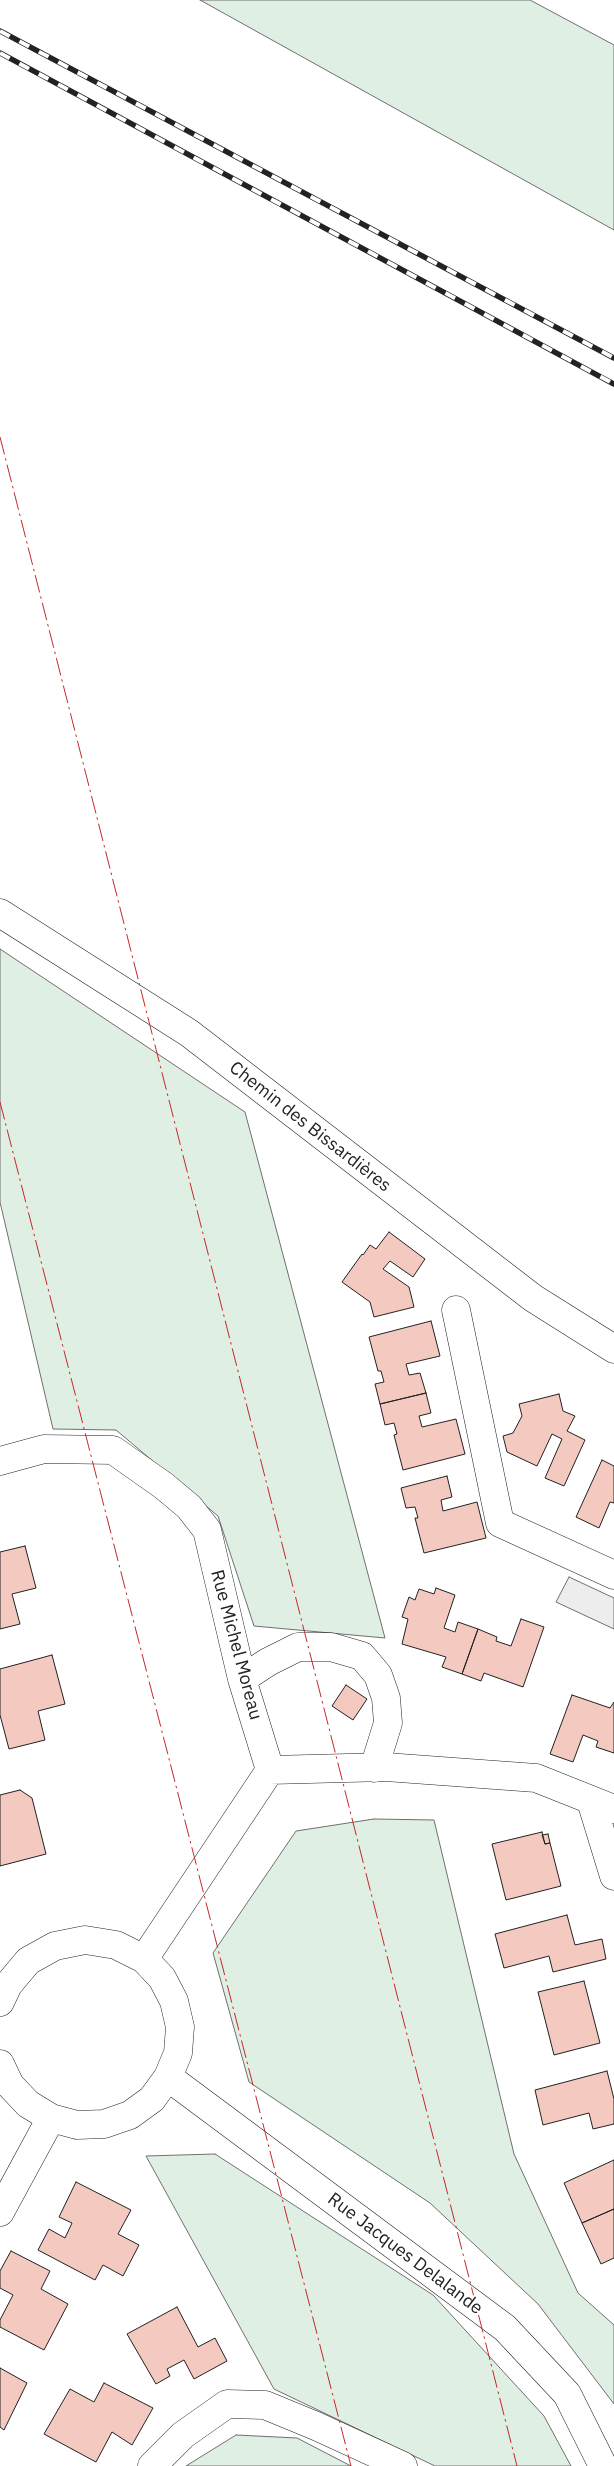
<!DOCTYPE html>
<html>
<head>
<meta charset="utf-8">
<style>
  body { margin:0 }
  canvas { display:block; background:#fff }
</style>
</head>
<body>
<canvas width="614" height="2466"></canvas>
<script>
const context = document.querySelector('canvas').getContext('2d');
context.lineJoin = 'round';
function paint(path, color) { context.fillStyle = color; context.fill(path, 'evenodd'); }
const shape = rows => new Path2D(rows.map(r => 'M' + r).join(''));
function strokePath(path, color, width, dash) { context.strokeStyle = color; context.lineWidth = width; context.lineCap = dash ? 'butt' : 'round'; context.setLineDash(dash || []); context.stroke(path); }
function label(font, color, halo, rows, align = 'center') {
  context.font = font + ' "IBM Plex Sans",sans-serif'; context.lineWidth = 4; context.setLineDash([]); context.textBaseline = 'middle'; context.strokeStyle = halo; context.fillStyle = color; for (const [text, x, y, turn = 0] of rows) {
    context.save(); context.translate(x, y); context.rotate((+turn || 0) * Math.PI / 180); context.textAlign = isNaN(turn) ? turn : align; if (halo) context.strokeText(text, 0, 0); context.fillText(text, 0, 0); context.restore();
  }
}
const green = shape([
  [200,0,530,0,614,45,614,230,200,0],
  [0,949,245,1112,385,1638,254,1626,218,1516,116,1430,53,1429,0,1202,0,949],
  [374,1819,434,1820,514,2154,578,2293,614,2325,614,2404,538,2304,430,2203,249,2082,213,1953,296,1831,374,1819],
  [215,2154,433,2295,544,2416,571,2466,435,2466,274,2389,146,2156,215,2154],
  [236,2435,297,2438,351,2466,186,2466,236,2435]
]);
const parking = shape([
  [569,1577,614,1598,614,1629,556,1602,569,1577]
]);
const building = shape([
  [389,1232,425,1259,413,1277,390,1261,383,1269,409,1287,414,1307,374,1317,370,1302,342,1282,362,1254,363,1255,370,1245,376,1249,389,1232],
  [431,1321,440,1356,406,1364,409,1375,420,1373,426,1393,380,1404,375,1384,384,1382,381,1371,378,1371,369,1337,431,1321],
  [426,1393,431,1413,419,1416,422,1427,456,1419,465,1454,403,1470,394,1435,397,1434,394,1423,385,1425,380,1404,426,1393],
  [559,1394,563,1411,575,1416,567,1431,585,1440,564,1486,545,1478,562,1439,552,1434,537,1466,507,1452,503,1436,513,1433,522,1416,519,1404,559,1394],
  [602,1460,614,1466,614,1503,610,1502,599,1528,576,1517,602,1460],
  [447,1476,452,1497,441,1500,443,1511,477,1502,486,1538,424,1553,415,1518,418,1518,415,1507,406,1508,401,1488,447,1476],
  [25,1546,36,1588,12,1594,20,1624,0,1629,0,1552,25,1546],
  [436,1588,455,1595,444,1628,455,1632,458,1622,478,1629,462,1674,442,1667,446,1657,402,1644,408,1619,402,1617,409,1597,415,1600,419,1589,434,1594,436,1588],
  [521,1619,544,1627,523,1687,484,1673,481,1681,462,1674,478,1629,497,1637,496,1641,511,1646,521,1619],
  [52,1655,65,1704,38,1711,45,1740,9,1749,0,1715,0,1669,52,1655],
  [346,1685,367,1699,353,1720,332,1706,346,1685],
  [572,1695,610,1708,614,1702,614,1753,596,1747,598,1741,583,1735,573,1762,550,1754,572,1695],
  [20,1790,32,1798,46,1854,0,1866,0,1795,20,1790],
  [542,1832,545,1844,550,1843,561,1886,506,1900,492,1844,542,1832],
  [548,1834,550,1843,545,1844,542,1835,548,1834],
  [567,1915,575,1945,602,1939,606,1959,553,1972,549,1956,504,1968,495,1934,567,1915],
  [584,1981,600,2043,554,2055,538,1992,584,1981],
  [607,2071,614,2099,614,2124,593,2129,589,2113,543,2125,535,2090,607,2071],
  [614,2160,614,2209,582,2223,564,2183,614,2160],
  [76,2182,131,2210,118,2234,139,2245,123,2276,103,2265,95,2280,38,2250,49,2229,65,2238,72,2223,59,2217,76,2182],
  [614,2209,614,2258,601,2264,582,2223,614,2209],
  [11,2251,50,2271,41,2289,68,2304,44,2350,0,2327,0,2320,13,2295,0,2288,0,2271,11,2251],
  [177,2307,198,2347,215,2338,227,2361,194,2379,184,2360,167,2369,170,2376,156,2384,127,2334,177,2307],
  [0,2368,27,2383,4,2430,0,2427,0,2368],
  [104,2383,153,2408,132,2445,112,2432,96,2462,44,2434,70,2389,94,2402,104,2383]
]);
const minor = shape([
  [0,913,189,1033,533,1298,614,1349],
  [456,1310,500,1523,614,1575],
  [0,1461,44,1449,113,1450,164,1486,189,1507,207,1530,242,1679,270,1770,144,1959],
  [242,1679,268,1662,298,1647,331,1647,362,1656,378,1675,386,1698,388,1723,374,1768],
  [270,1770,386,1767,536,1778,614,1809],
  [591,1801,614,1876],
  [0,2002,8,1985,28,1961,55,1946,85,1940,116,1945,144,1959,162,1978,174,2001,180,2027,178,2053,168,2077,152,2099,130,2115,104,2124,77,2125,51,2118,28,2104,10,2085,0,2064],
  [168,2077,505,2328,567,2394,603,2466],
  [0,2212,51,2118],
  [152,2466,183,2435,227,2404,265,2405,316,2426,403,2466]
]);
const rail = shape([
  [0,31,614,358],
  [0,53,614,384]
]);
const power = shape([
  [0,437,517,2466],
  [0,1102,351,2466]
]);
const streetNames = [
  ["Chemin des Bissardières",310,1127,38],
  ["Rue Michel Moreau",236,1645,75],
  ["Rue Jacques Delalande",405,2254,37]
];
paint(green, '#e0efe3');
strokePath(green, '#6f6f6f', 1);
paint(parking, '#ededed');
strokePath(parking, '#6f6f6f', 1);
paint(building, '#f3c9c0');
strokePath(building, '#222', 1);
strokePath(minor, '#222', 29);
strokePath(minor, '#fff', 28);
strokePath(rail, '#222', 5.5);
strokePath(rail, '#fff', 4, [11]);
strokePath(power, '#c62828', 1, [18, 4, 2.5, 4]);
label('18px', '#222', '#fff', streetNames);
</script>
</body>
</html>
